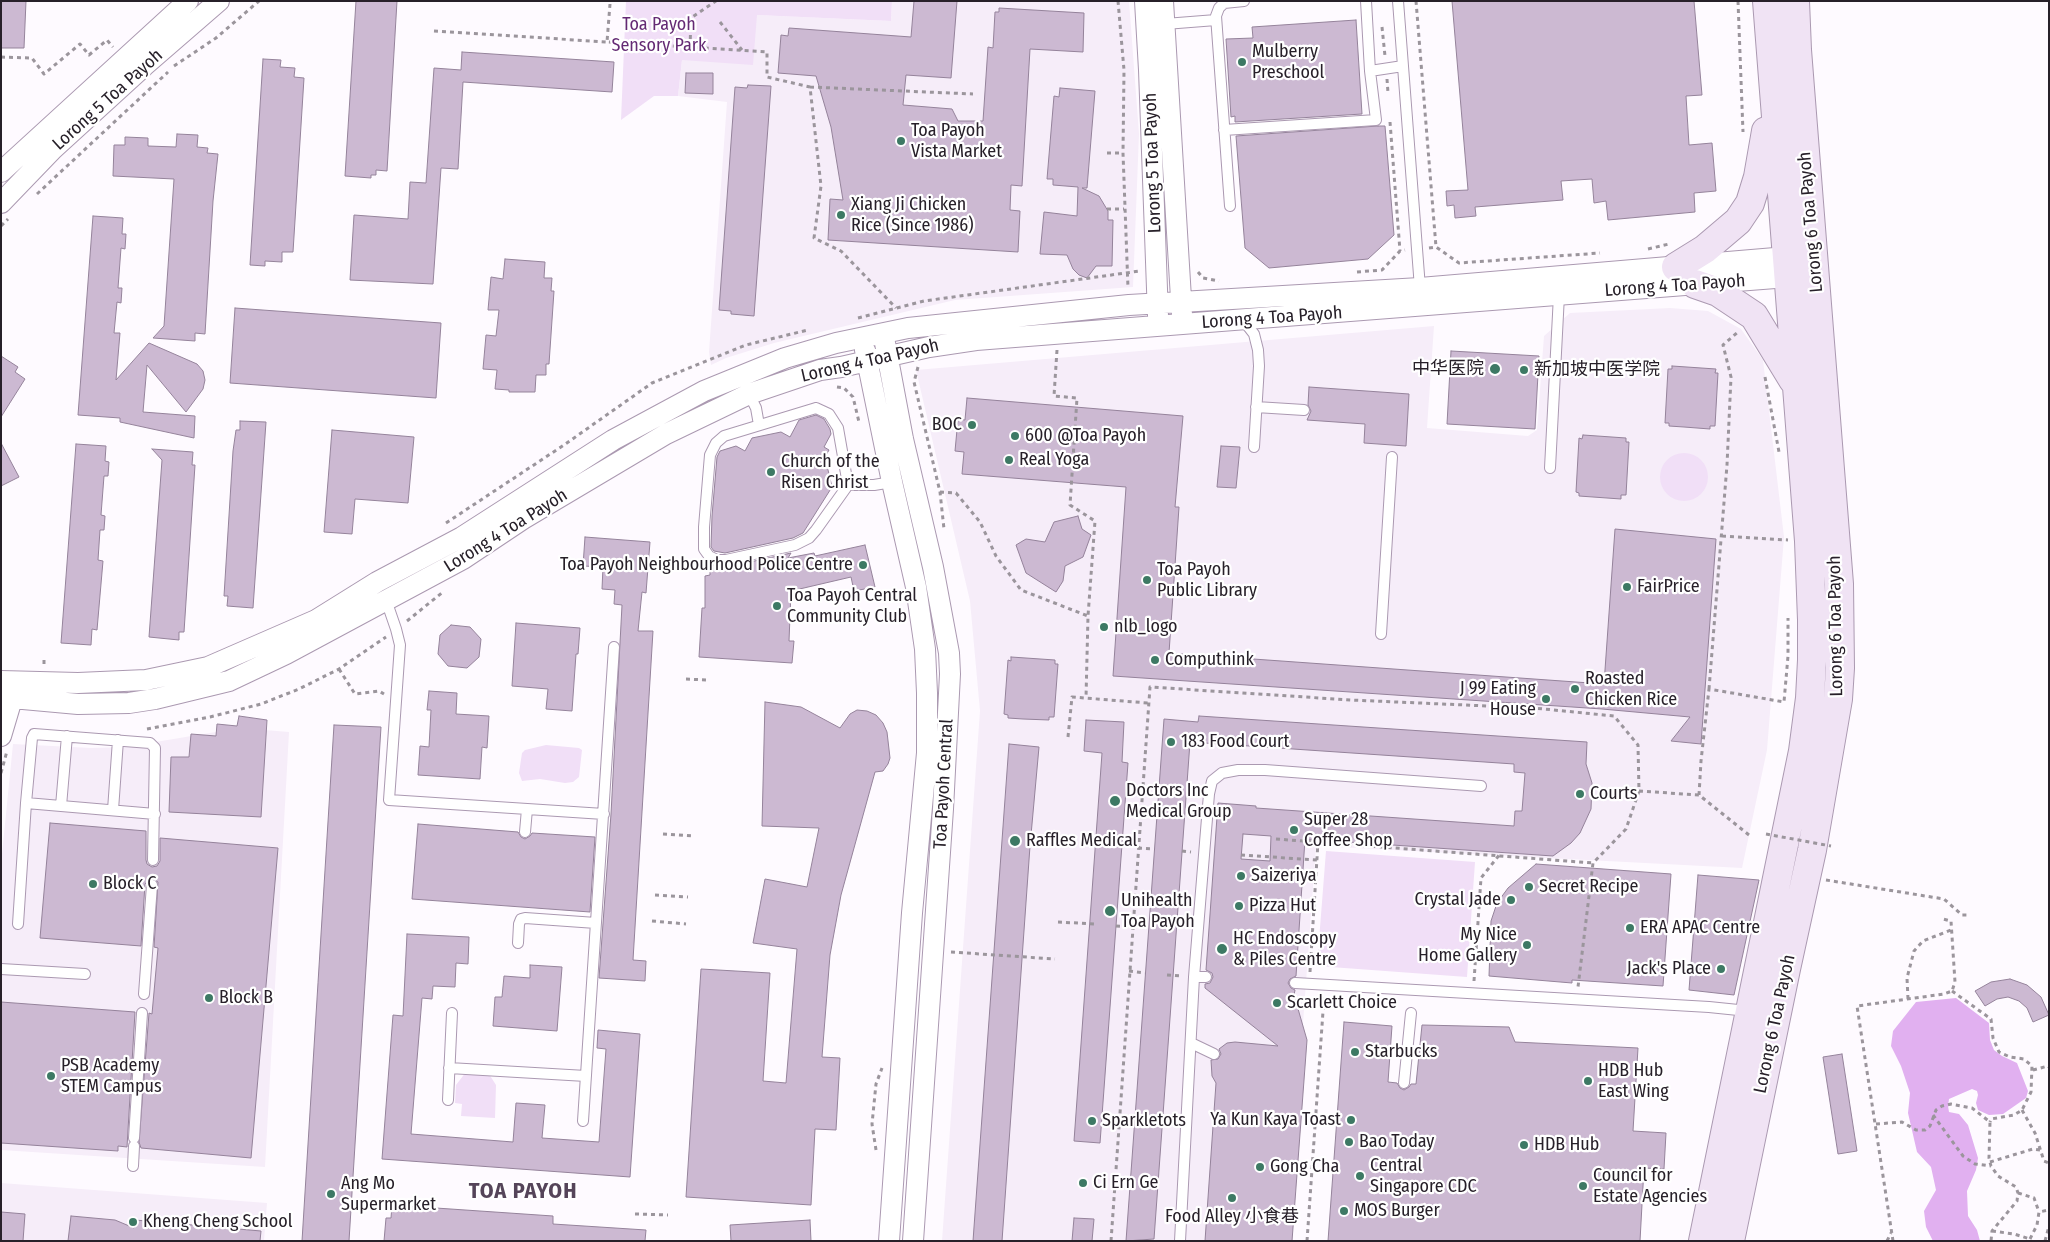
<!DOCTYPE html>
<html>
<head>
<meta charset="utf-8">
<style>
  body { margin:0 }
  #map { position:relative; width:2050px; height:1242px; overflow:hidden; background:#fefaff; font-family:"Fira Sans Condensed",sans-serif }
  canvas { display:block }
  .frame { position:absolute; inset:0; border:2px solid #272029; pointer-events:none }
</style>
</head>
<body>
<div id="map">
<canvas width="2050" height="1242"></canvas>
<div class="frame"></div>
</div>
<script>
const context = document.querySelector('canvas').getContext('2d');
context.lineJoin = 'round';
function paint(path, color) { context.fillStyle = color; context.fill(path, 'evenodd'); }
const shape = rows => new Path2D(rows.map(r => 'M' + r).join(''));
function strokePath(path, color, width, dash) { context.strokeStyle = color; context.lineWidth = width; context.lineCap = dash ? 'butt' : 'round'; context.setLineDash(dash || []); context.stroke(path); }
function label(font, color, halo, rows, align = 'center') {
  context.font = font + ' "Fira Sans Condensed","Noto Sans SC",sans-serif'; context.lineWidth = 4.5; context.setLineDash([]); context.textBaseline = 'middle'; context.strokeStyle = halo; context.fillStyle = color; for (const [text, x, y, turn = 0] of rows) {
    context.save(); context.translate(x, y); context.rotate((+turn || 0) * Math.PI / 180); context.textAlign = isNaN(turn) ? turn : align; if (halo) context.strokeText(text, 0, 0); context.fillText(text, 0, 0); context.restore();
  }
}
const built = shape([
  [892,1,1129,1,1139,134,1133,287,955,300,774,343,726,358,711,365,709,352,727,102,678,96,682,60,757,15,891,21],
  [1670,308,1708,311,1741,329,1763,360,1784,537,1767,750,1742,868,1316,846,1287,1241,942,1241,980,711,970,601,916,370,1434,326,1427,428,1528,436,1537,430,1544,336,1570,313],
  [240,728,289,732,265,1167,1,1150,1,864,13,744,91,748,125,747],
  [1,1183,267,1203,264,1241,1,1241]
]);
const green = shape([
  [626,1,892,1,891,21,757,15,753,65,682,60,678,96,654,96,621,120],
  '1660 477a24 24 0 1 1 48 0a24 24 0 1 1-48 0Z',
  [546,745,579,748,582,750,579,777,573,782,565,783,540,779,522,781,519,773,522,753,525,750],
  [1326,851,1475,862,1467,977,1317,966],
  [466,1072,489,1074,496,1085,495,1118,461,1116,462,1104,455,1103,456,1085]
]);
const water = shape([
  [1956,998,1989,1023,1990,1040,1994,1050,2002,1056,2017,1063,2028,1091,2026,1098,2003,1114,1989,1115,1978,1110,1976,1103,1978,1095,1977,1091,1972,1089,1949,1099,1948,1106,1949,1112,1959,1114,1968,1125,1978,1158,1976,1170,1967,1191,1968,1216,1977,1230,1980,1241,1933,1241,1926,1227,1924,1211,1936,1190,1931,1167,1917,1152,1908,1113,1910,1093,1901,1066,1891,1046,1893,1031,1916,1002]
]);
const building = shape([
  [1,1,26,1,24,48,1,48,1,1],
  [356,1,397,1,387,171,376,170,376,175,371,175,371,178,345,176,356,1],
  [914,1,957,1,951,78,906,75,903,105,952,109,958,121,983,121,988,47,993,48,995,12,999,12,999,8,1084,13,1083,52,1030,49,1022,186,1011,185,1010,210,1020,211,1018,252,828,240,830,199,843,200,831,127,816,76,778,73,781,35,788,36,789,28,911,37,914,1],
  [1452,1,1694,1,1702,95,1686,96,1689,145,1712,143,1716,191,1694,193,1695,212,1608,220,1606,201,1594,203,1592,179,1561,181,1563,200,1475,207,1476,216,1455,218,1454,205,1447,206,1446,191,1468,190,1452,1],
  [1356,20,1362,114,1235,122,1235,116,1231,117,1226,39,1253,38,1252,27,1356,20],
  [462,52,614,62,612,92,463,82,458,169,441,168,433,284,350,280,354,215,408,219,410,182,426,183,434,68,461,70,462,52],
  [263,59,281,60,280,67,295,68,294,77,304,78,293,252,282,252,282,262,265,261,265,266,250,265,263,59],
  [686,73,713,73,713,94,685,93,686,73],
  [748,85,771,86,754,316,731,314,731,311,719,310,735,87,747,88,748,85],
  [1060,88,1095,91,1087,188,1082,188,1099,196,1108,211,1108,220,1113,220,1112,266,1096,266,1087,278,1079,275,1073,269,1067,255,1040,254,1044,212,1077,216,1078,187,1053,185,1053,179,1047,179,1054,96,1059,97,1060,88],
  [1378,126,1385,126,1394,235,1368,259,1269,268,1245,248,1236,136,1378,126],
  [177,134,198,135,197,147,208,148,207,153,218,154,213,201,205,334,195,333,195,341,153,338,164,326,174,179,113,176,114,145,125,145,125,137,148,138,148,146,176,147,177,134],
  [93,216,123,218,122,234,126,234,125,249,121,248,118,288,122,288,121,303,117,302,114,333,120,333,116,380,149,343,197,364,203,371,205,380,203,389,186,412,147,365,143,412,195,416,194,438,120,422,120,418,78,415,93,216],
  [505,259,545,262,544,278,552,278,551,291,554,291,549,364,546,364,546,375,536,375,535,392,509,392,509,390,495,389,497,370,483,369,486,335,496,336,499,310,488,310,491,277,503,279,505,259],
  [235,308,441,323,436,398,230,383,235,308],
  [1451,351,1539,356,1535,429,1447,424,1451,351],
  [1,356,18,367,15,372,25,379,1,417,1,356],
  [1672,366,1716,369,1715,373,1718,373,1715,426,1710,426,1710,429,1684,427,1669,426,1669,423,1665,423,1668,369,1672,369,1672,366],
  [1309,387,1409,394,1406,446,1364,443,1365,424,1307,420,1311,411,1308,405,1309,387],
  [967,398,1183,416,1175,507,1179,507,1169,653,1604,684,1615,529,1716,539,1701,744,1671,741,1690,717,1602,709,1113,676,1126,487,962,474,964,452,955,451,958,419,965,420,967,398],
  [816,415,824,419,830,429,831,434,824,447,829,450,825,457,832,487,803,533,793,538,725,553,714,551,711,547,712,516,717,457,720,451,736,446,745,451,752,438,781,432,790,437,799,420,816,415],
  [240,421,266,422,253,608,227,606,228,596,224,596,233,451,236,430,240,430,240,421],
  [332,430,414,437,408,503,355,499,352,534,324,532,332,430],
  [1583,435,1626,438,1626,442,1629,442,1626,495,1621,495,1621,499,1579,496,1579,493,1576,492,1579,438,1582,439,1583,435],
  [1,443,19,477,1,486,1,443],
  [76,444,106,446,105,461,109,462,108,476,104,476,101,515,105,516,104,530,100,530,98,560,103,561,97,630,92,629,91,645,61,643,76,444],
  [1221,446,1240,447,1236,488,1217,487,1221,446],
  [152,449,193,452,192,465,195,465,184,632,179,632,179,640,149,637,162,460,152,449],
  [1078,516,1082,529,1091,535,1083,557,1065,566,1063,581,1056,592,1026,573,1016,545,1026,539,1045,542,1054,522,1078,516],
  [585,537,650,542,646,593,642,592,638,631,653,631,633,960,646,961,645,981,599,978,611,814,622,605,614,604,615,590,602,589,603,567,583,566,585,537],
  [865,545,875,587,854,591,851,577,791,591,789,641,794,641,792,663,699,657,702,608,705,608,705,576,710,575,710,564,717,567,727,567,791,553,788,558,814,553,815,556,865,545],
  [516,623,580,628,578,654,576,654,572,711,546,709,548,689,512,686,516,623],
  [451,625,470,627,481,639,479,657,467,668,448,666,438,654,440,635,451,625],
  [1011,657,1055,660,1055,664,1058,664,1054,717,1049,717,1049,720,1023,719,1008,718,1008,715,1004,714,1008,660,1011,661,1011,657],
  [429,691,457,693,456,714,489,716,487,748,482,747,480,779,418,775,420,746,429,747,431,710,427,710,429,691],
  [765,702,801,707,840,728,850,714,857,710,867,711,876,715,883,723,887,732,890,758,888,764,883,771,875,772,841,895,830,955,822,1057,840,1058,836,1130,815,1129,811,1205,686,1197,701,969,770,973,763,1081,786,1083,797,949,753,943,765,879,807,887,819,828,762,826,765,702],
  [239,716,267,720,261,817,169,812,171,757,189,757,191,734,216,736,217,724,237,726,239,716],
  [1199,716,1587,742,1586,764,1592,783,1591,809,1580,833,1571,843,1553,856,1305,839,1296,976,1290,979,1288,983,1291,988,1295,990,1294,995,1307,1040,1292,1241,1205,1241,1216,1083,1212,1076,1211,1060,1218,1059,1221,1054,1219,1049,1227,1043,1235,1042,1278,1046,1205,988,1205,984,1210,983,1213,977,1212,973,1206,970,1218,803,1256,806,1256,808,1514,826,1515,811,1522,811,1525,773,1514,772,1514,764,1190,742,1154,1239,1126,1241,1164,719,1198,722,1199,716],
  [1243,834,1271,836,1270,861,1241,859,1243,834],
  [1086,720,1124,722,1122,762,1128,763,1100,1143,1074,1141,1102,753,1084,751,1086,720],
  [334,725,381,727,349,1241,302,1241,334,725],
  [1009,744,1039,747,1030,846,1002,1241,973,1241,1009,744],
  [50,823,146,831,146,860,147,864,152,867,157,866,160,861,160,838,278,848,251,1158,141,1148,139,1142,149,1013,152,1014,158,948,154,947,158,882,152,878,149,879,145,884,141,946,40,938,50,823],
  [418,824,518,832,521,837,525,839,530,836,532,833,595,837,590,912,412,899,418,824],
  [1536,864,1671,874,1663,986,1572,980,1572,983,1489,976,1491,921,1497,903,1508,888,1536,864],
  [1698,875,1759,880,1734,995,1689,990,1698,875],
  [407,934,469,937,468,964,456,963,455,987,433,986,432,999,422,998,411,1134,513,1142,516,1103,545,1105,542,1138,599,1142,606,1049,597,1048,598,1030,640,1034,630,1177,382,1159,393,1015,403,1016,407,934],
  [530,965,562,967,557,1031,493,1026,495,997,502,997,504,976,530,978,530,965],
  [2010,979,2027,985,2041,997,2049,1015,2033,1022,2027,1008,2019,1001,2008,997,1997,999,1985,1006,1975,991,1991,982,2010,979],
  [1,1002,135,1012,127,1147,118,1146,118,1151,1,1143,1,1002],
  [1344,1022,1392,1026,1388,1082,1397,1083,1400,1088,1404,1090,1409,1087,1411,1084,1416,1084,1422,1025,1509,1027,1515,1042,1638,1048,1633,1131,1666,1133,1664,1169,1644,1168,1640,1241,1328,1241,1344,1022],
  [1842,1054,1857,1151,1838,1154,1823,1057,1842,1054],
  [392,1205,553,1216,553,1224,646,1230,645,1241,384,1241,386,1218,391,1218,392,1205],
  [1,1212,25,1214,23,1241,1,1241,1,1212],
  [71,1216,115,1220,134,1228,135,1220,261,1231,260,1241,68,1241,71,1216],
  [1074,1218,1094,1219,1092,1241,1072,1241,1074,1218],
  [810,1220,811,1241,731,1241,730,1225,810,1220]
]);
const path = shape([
  [1118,1,1124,70,1123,153,1128,288],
  [1416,1,1436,247],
  [1738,1,1743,132],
  [610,4,607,42,767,52,767,77,810,87,821,186,814,238,841,251,896,308],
  [720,22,742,50],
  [1382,27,1385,56],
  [434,31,607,42],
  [690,47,691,18,716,1],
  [1,57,32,58,44,74,80,44,89,55,107,40,113,47],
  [174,66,216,38,259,1],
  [1387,79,1388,93],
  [810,87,973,94],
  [1390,122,1400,251],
  [1107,153,1123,153],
  [37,194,168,72],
  [1107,209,1124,209],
  [1,226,8,219],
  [1429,248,1436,247,1459,263,1600,253],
  [1648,249,1669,244],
  [1198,272,1203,278,1219,281],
  [1357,272,1382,270,1400,251,1405,250],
  [858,318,924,301,1140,271],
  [1057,350,1054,396,1077,398,1070,505,1095,521,1088,616],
  [918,367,914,382,940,492,944,529],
  [1765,377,1779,452],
  [837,387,844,388,853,397,859,422],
  [940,492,956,493,980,522,996,556,1021,590,1088,616,1086,698],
  [446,523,564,445,652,383,746,345,808,330],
  [1722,536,1788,540],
  [407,621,443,592],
  [44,664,44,656],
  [339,669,355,694,379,691,384,694],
  [686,679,706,680],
  [1709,689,1727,465,1731,377,1723,345,1739,331],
  [147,729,210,717,261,704,299,689,339,669,386,637],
  [1068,737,1072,697,1148,703],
  [1,773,7,751],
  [1639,791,1699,795],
  [663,834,693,836],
  [1749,835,1699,795,1701,761,1709,689,1784,702,1788,656,1788,618],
  [1276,839,1593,863],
  [1138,848,1154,849],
  [1182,851,1191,852],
  [1241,855,1317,860],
  [1826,880,1944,899,1962,915,1970,915],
  [655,895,688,897],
  [652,921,686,924],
  [1058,922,1095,924],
  [1116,926,1132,927],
  [951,952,1055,959],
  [1129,971,1145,973],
  [1310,972,1318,842],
  [1167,975,1181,976],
  [1474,981,1481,878,1500,854],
  [1952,991,1991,1019,1993,1038,1999,1052,2010,1057,2024,1059,2032,1066,2031,1092,2022,1110,2014,1115,1991,1119,1990,1122],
  [1908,999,1907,978,1914,951,1923,941,1951,930],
  [2033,1070,2048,1066,2049,1067],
  [2022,1110,2035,1133,2044,1161,2049,1163],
  [1933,1115,1963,1156,1975,1164,1991,1166],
  [1876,1124,1902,1122,1916,1130,1925,1130,1930,1126,1936,1110,1942,1106,1951,1104,1972,1108,1990,1122,1989,1158,1991,1166,1998,1176,2016,1187,2018,1193,2017,1201,1992,1231,1991,1241],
  [876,1150,872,1124,876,1084,882,1068],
  [1990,1162,2033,1149,2040,1150],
  [2018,1193,2034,1198,2039,1212],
  [635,1214,668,1215],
  [1992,1231,2014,1234,2030,1239,2030,1241],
  [2030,1239,2037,1225,2039,1212,2049,1210],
  [1111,1241,1150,687,1351,700,1534,708,1614,716,1638,745,1639,791,1626,829,1593,863,1578,987],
  [1307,1241,1324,997],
  [1887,1241,1891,1233],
  [1893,1241,1857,1006,1944,994,1952,991,1955,982,1951,921,1943,919],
  [2045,1241,2049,1226]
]);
const service = shape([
  [1398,1,1420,288],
  [1165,24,1216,20],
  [1370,71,1403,66],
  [1224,130,1376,120,1370,71,1366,1],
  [1230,206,1216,16,1219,8,1224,3,1244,1],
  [1243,320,1254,334,1258,350,1259,366,1254,447],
  [749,394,756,408,759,425],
  [1256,407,1304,410],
  [816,408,829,414,838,428,848,485,816,530,809,538,795,545,726,560,717,560,709,556,704,549,704,527,710,455,716,443,724,436,816,408],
  [1550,468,1559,295],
  [848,485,874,485,892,482],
  [385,597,396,629,400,645,389,800,604,814],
  [1381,634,1392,457],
  [26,803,32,738,34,734,150,743,155,748,153,860],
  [61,806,67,736],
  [113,810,118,740],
  [525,832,527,809],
  [18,924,26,803,155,814],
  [518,943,519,924,521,919,525,918,596,923],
  [1,969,85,974],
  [1194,977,1206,977],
  [1295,983,1709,1007,1748,1011],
  [144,994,152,885],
  [1191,1043,1214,1054],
  [449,1068,586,1076],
  [1404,1083,1411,1013],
  [448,1100,452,1013],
  [583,1121,614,647],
  [134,1138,142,1013],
  [133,1166,134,1146],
  [1180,1241,1194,977,1209,794,1212,781,1222,773,1238,770,1265,770,1481,786]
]);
const minor = shape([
  [1145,1,1149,70,1158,316],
  [1163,1,1182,315],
  [1,172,188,1],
  [1,203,53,149,144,66,219,1],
  [885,343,903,439,933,567,949,653,950,674,943,809,913,1241],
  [865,350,892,482,916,587,925,649,927,693,927,753,912,913,889,1241],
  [1,681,78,683,146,680,208,667,316,620,377,582,462,537,613,440,704,391,785,358,836,343,908,328,1129,305,1420,288,1799,256],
  [1,697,78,704,129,703,155,699,229,681,286,654,463,559,523,519,666,434,749,394,820,370,841,367,929,347,976,340,1801,276],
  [1,736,12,699,13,687]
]);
const secondary = shape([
  [1676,267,1705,249,1738,221,1750,203,1758,177,1766,131],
  [1695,284,1718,292,1754,316,1793,380],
  [1703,1241,1803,751,1810,698,1812,660,1812,620,1809,541,1767,1],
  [1730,1241,1786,969,1812,850,1838,699,1840,668,1839,584,1797,50,1795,1]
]);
const pathBridge = shape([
  [1766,834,1831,846]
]);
const markers = [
  [1242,62,5,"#3d7964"],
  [901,141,5,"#3d7964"],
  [841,215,5,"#3d7964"],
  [1495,369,6,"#3d7964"],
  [1524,370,5,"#3d7964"],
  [972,425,5,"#3d7964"],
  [1015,436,5,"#3d7964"],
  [1009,460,5,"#3d7964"],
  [771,472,5,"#3d7964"],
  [863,565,5,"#3d7964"],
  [1147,580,5,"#3d7964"],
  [1627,587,5,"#3d7964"],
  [777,606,5,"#3d7964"],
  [1104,627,5,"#3d7964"],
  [1155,660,5,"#3d7964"],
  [1575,689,5,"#3d7964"],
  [1546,699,5,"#3d7964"],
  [1171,742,5,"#3d7964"],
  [1580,794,5,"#3d7964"],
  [1115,801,6,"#3d7964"],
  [1294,830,5,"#3d7964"],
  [1015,841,6,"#3d7964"],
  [1241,876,5,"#3d7964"],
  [93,884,5,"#3d7964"],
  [1529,887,5,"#3d7964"],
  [1511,900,5,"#3d7964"],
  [1239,906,5,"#3d7964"],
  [1110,911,6,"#3d7964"],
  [1630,928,5,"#3d7964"],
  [1527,945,5,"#3d7964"],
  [1222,949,6,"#3d7964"],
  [1721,969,5,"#3d7964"],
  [209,998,5,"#3d7964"],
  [1277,1003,5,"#3d7964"],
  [1355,1052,5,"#3d7964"],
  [51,1076,5,"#3d7964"],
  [1588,1081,5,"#3d7964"],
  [1351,1120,5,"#3d7964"],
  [1092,1121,5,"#3d7964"],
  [1349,1142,5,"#3d7964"],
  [1524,1145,5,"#3d7964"],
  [1260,1167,5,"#3d7964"],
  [1360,1176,5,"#3d7964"],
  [1083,1183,5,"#3d7964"],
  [1583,1186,5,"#3d7964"],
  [331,1194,5,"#3d7964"],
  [1232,1198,5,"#3d7964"],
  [1344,1211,5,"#3d7964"],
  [133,1222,5,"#3d7964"]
];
const parkNames = [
  ["Toa Payoh",659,25],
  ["Sensory Park",659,46]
];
const poiNames = [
  ["Mulberry",1252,52],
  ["Preschool",1252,73],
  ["Toa Payoh",911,131],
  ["Vista Market",911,152],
  ["Xiang Ji Chicken",851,205],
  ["Rice (Since 1986)",851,226],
  ["中华医院",1484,369,"right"],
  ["新加坡中医学院",1534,370],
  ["BOC",962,425,"right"],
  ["600 @Toa Payoh",1025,436],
  ["Real Yoga",1019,460],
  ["Church of the",781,462],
  ["Risen Christ",781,483],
  ["Toa Payoh Neighbourhood Police Centre",853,565,"right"],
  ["Toa Payoh",1157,570],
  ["Public Library",1157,591],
  ["FairPrice",1637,587],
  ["Toa Payoh Central",787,596],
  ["Community Club",787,617],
  ["nlb_logo",1114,627],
  ["Computhink",1165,660],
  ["Roasted",1585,679],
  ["Chicken Rice",1585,700],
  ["J 99 Eating",1536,689,"right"],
  ["House",1536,710,"right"],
  ["183 Food Court",1181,742],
  ["Doctors Inc",1126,791],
  ["Medical Group",1126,812],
  ["Courts",1590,794],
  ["Super 28",1304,820],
  ["Coffee Shop",1304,841],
  ["Raffles Medical",1026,841],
  ["Saizeriya",1251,876],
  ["Block C",103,884],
  ["Secret Recipe",1539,887],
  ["Crystal Jade",1501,900,"right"],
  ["Unihealth",1121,901],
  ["Toa Payoh",1121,922],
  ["Pizza Hut",1249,906],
  ["ERA APAC Centre",1640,928],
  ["My Nice",1517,935,"right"],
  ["Home Gallery",1517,956,"right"],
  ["HC Endoscopy",1233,939],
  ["& Piles Centre",1233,960],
  ["Jack's Place",1711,969,"right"],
  ["Block B",219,998],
  ["Scarlett Choice",1287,1003],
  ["Starbucks",1365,1052],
  ["PSB Academy",61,1066],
  ["STEM Campus",61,1087],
  ["HDB Hub",1598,1071],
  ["East Wing",1598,1092],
  ["Ya Kun Kaya Toast",1341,1120,"right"],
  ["Sparkletots",1102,1121],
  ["Bao Today",1359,1142],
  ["HDB Hub",1534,1145],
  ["Central",1370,1166],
  ["Singapore CDC",1370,1187],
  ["Gong Cha",1270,1167],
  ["Council for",1593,1176],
  ["Estate Agencies",1593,1197],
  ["Ci Ern Ge",1093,1183],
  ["Ang Mo",341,1184],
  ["Supermarket",341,1205],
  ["MOS Burger",1354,1211],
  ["Food Alley 小食巷",1232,1217,"center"],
  ["Kheng Cheng School",143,1222]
];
const streetNames = [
  ["Lorong 5 Toa Payoh",108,100,-42],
  ["Lorong 5 Toa Payoh",1153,163,-92],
  ["Lorong 6 Toa Payoh",1811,222,-95],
  ["Lorong 4 Toa Payoh",1675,286,-4],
  ["Lorong 4 Toa Payoh",1272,318,-4],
  ["Lorong 4 Toa Payoh",870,361,-13],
  ["Lorong 4 Toa Payoh",506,531,-32],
  ["Lorong 6 Toa Payoh",1836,626,-91],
  ["Toa Payoh Central",944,784,-87],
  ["Lorong 6 Toa Payoh",1775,1024,-78]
];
const districtNames = [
  ["TOA PAYOH",523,1192]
];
paint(built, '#f6edf9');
paint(green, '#f1dff7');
paint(water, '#e1b0f0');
paint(building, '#ccb9d2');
strokePath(building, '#95839b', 1);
strokePath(service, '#ab99b1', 12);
strokePath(minor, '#ab99b1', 22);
strokePath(secondary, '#ab99b1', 30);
strokePath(path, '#9b959c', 3, [4, 4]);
strokePath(service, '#fff', 10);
strokePath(minor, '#fff', 20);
strokePath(secondary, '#f0e3f4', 28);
strokePath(pathBridge, '#9b959c', 3, [4, 4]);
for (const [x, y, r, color] of markers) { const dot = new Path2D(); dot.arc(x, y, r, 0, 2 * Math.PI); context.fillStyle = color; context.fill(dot); strokePath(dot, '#fff', 2); }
label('18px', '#642a74', '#fff', parkNames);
label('18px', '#272029', '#fff', poiNames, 'left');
label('18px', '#272029', '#fff', streetNames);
context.letterSpacing = '1px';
label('bold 22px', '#554559', '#fff', districtNames);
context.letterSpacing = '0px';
</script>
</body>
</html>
